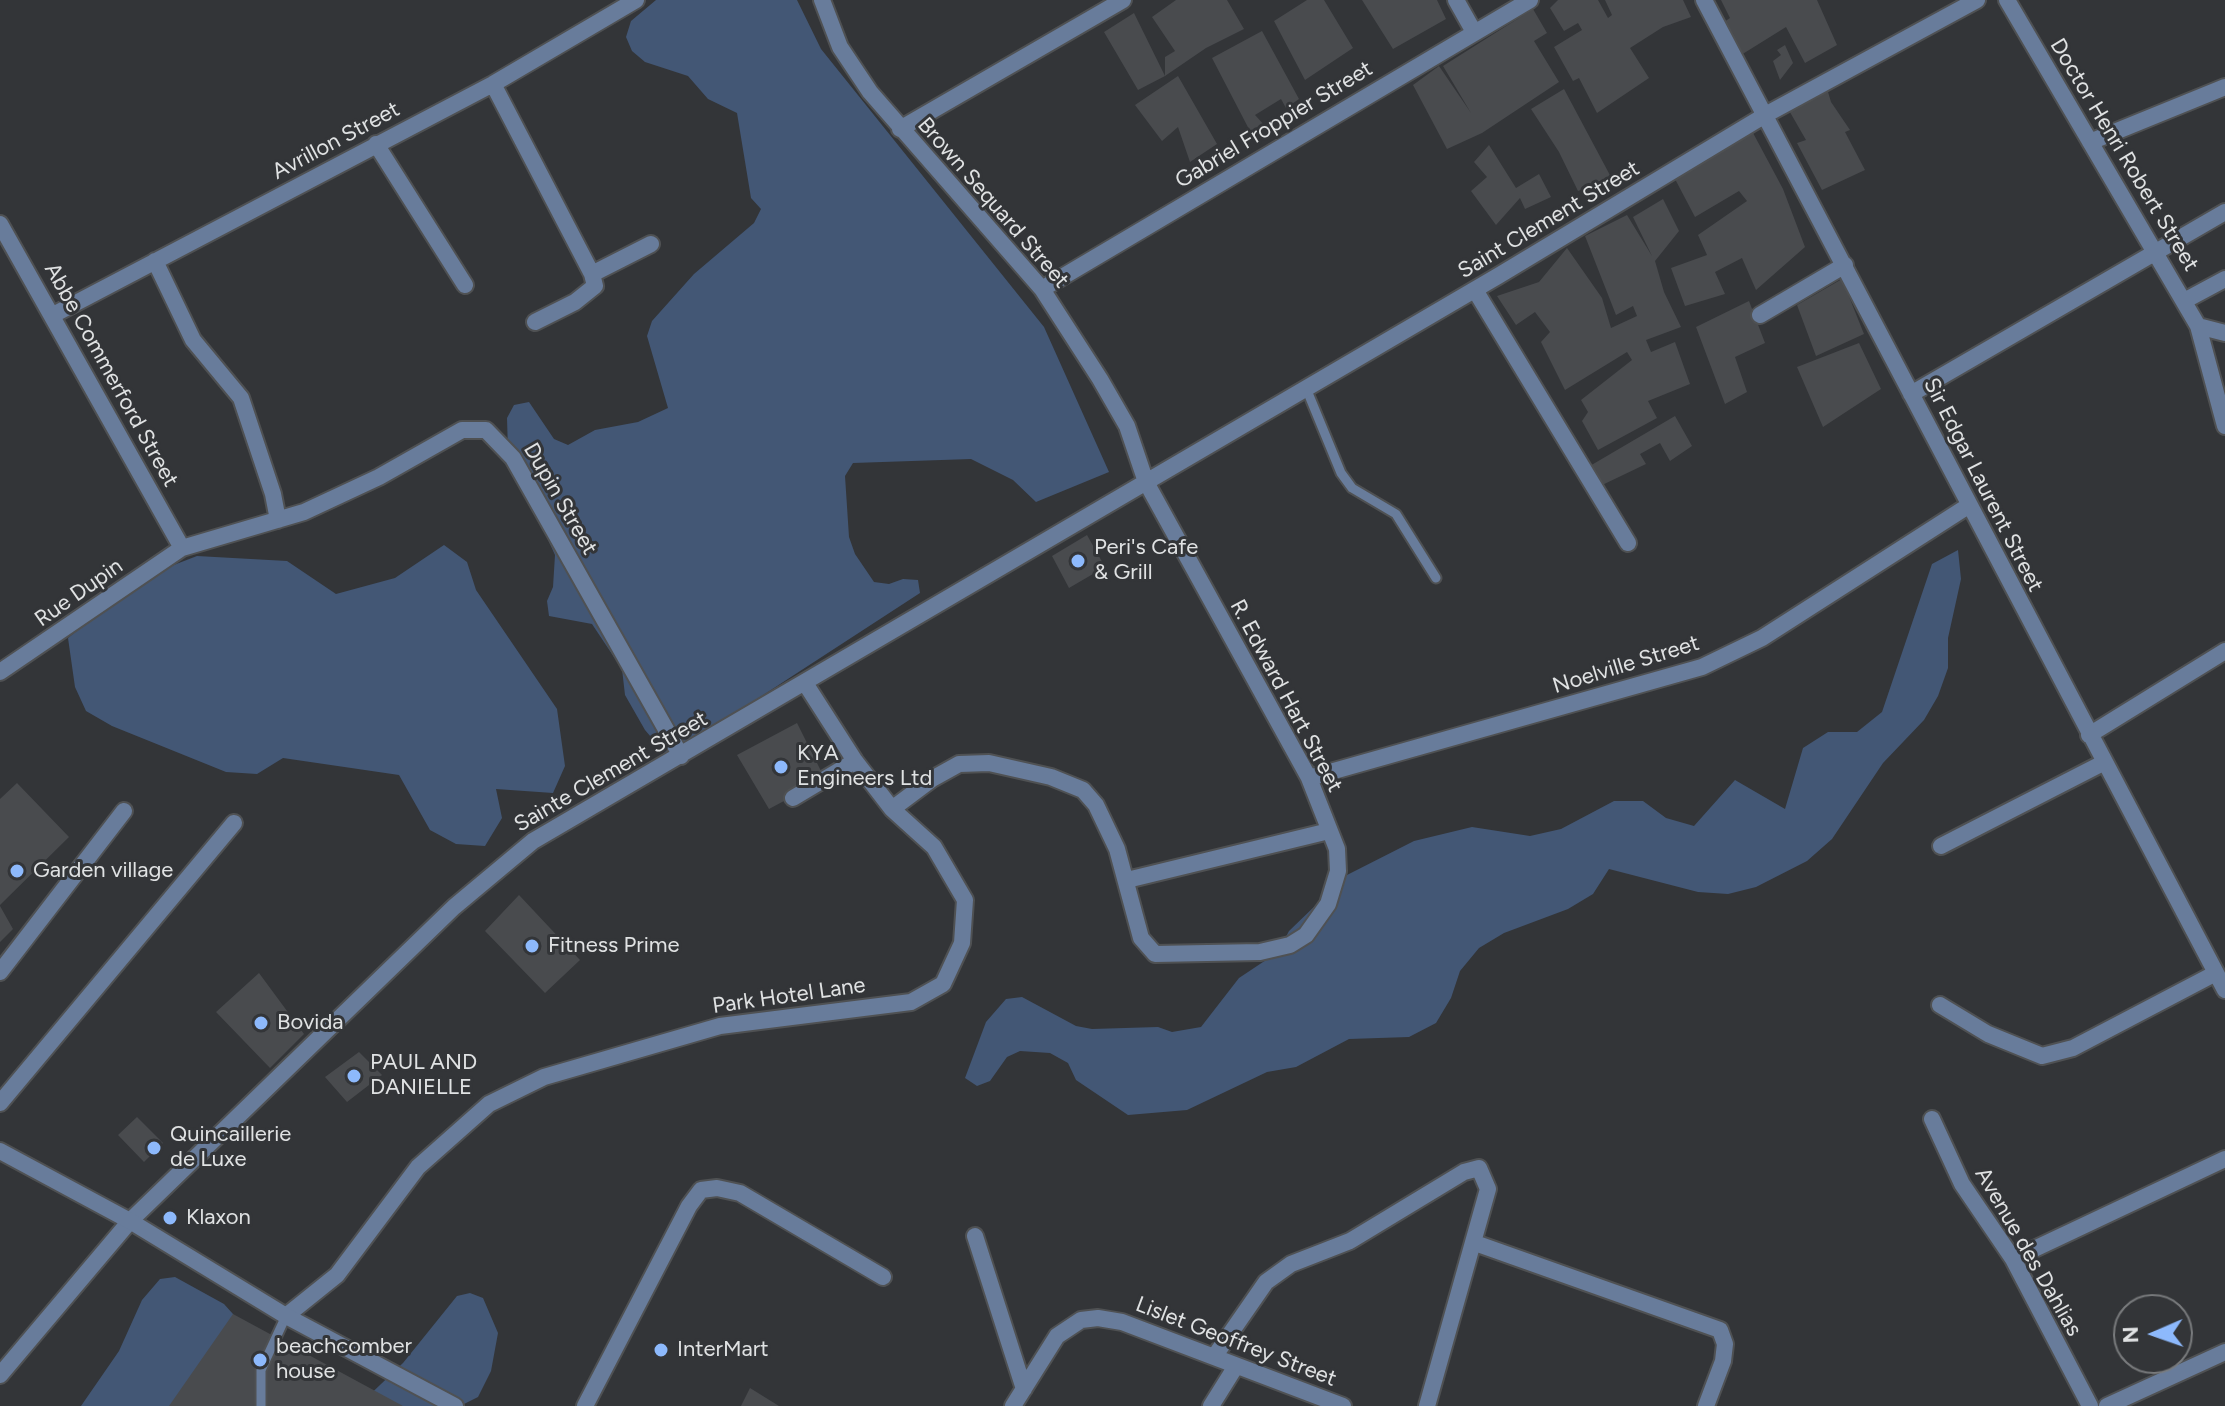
<!DOCTYPE html>
<html>
<head>
<meta charset="utf-8">
<style>
  body { margin:0 }
  #map { position:relative; width:2225px; height:1406px; overflow:hidden; background:#333538; font-family:Figtree,sans-serif }
  canvas { display:block }
  .north { position:absolute; left:2113px; top:1294px; width:80px; height:80px; box-sizing:border-box; background:#333538; border:2px solid #787a7c; border-radius:50%; rotate:268deg; font-size:22px; font-weight:700; line-height:32px; text-align:center; color:#e0e2e3 }
  .north::after { content:''; display:block; margin:auto; width:28px; height:36px; background:#8db9fc; clip-path:polygon(50% 0,100% 100%,50% 72%,0 100%) }
</style>
</head>
<body>
<div id="map">
<canvas width="2225" height="1406"></canvas>
<div class="north">N</div>
</div>
<script>
const context = document.querySelector('canvas').getContext('2d');
context.lineJoin = 'round';
function paint(path, color) { context.fillStyle = color; context.fill(path, 'evenodd'); }
const shape = rows => new Path2D(rows.map(r => 'M' + r).join(''));
function strokePath(path, color, width, dash) { context.strokeStyle = color; context.lineWidth = width; context.lineCap = dash ? 'butt' : 'round'; context.setLineDash(dash || []); context.stroke(path); }
function label(font, color, halo, rows, align = 'center') {
  context.font = font + ' Figtree,sans-serif'; context.lineWidth = 6; context.setLineDash([]); context.textBaseline = 'middle'; context.strokeStyle = halo; context.fillStyle = color; for (const [text, x, y, turn = 0] of rows) {
    context.save(); context.translate(x, y); context.rotate((+turn || 0) * Math.PI / 180); context.textAlign = isNaN(turn) ? turn : align; if (halo) context.strokeText(text, 0, 0); context.fillText(text, 0, 0); context.restore();
  }
}
const green = shape([
  [656,0,797,0,821,49,1044,327,1109,472,1036,502,1013,480,971,459,853,463,845,476,849,537,855,554,874,582,889,584,903,579,918,580,920,593,668,757,645,730,625,695,622,669,592,624,549,616,547,601,553,587,555,555,508,451,507,418,514,405,529,402,554,439,568,445,595,430,638,422,668,408,647,336,652,321,694,274,754,223,761,209,751,198,737,113,708,99,688,76,645,62,632,51,626,37,631,21],
  [444,545,467,562,476,590,557,709,565,766,553,793,496,789,502,818,485,846,456,844,430,830,399,775,283,758,257,774,226,772,112,726,86,711,75,687,68,638,140,578,197,556,287,561,336,594,395,578],
  [1958,550,1961,579,1948,638,1948,668,1938,696,1924,720,1883,763,1832,839,1807,861,1756,887,1728,894,1698,892,1609,869,1593,894,1568,909,1504,933,1479,948,1460,971,1451,998,1436,1023,1409,1037,1349,1039,1296,1067,1267,1072,1187,1110,1128,1115,1076,1080,1068,1063,1050,1053,1020,1051,1007,1057,990,1081,977,1086,965,1078,986,1022,1006,999,1022,997,1076,1026,1092,1029,1158,1027,1172,1032,1201,1027,1239,978,1278,952,1289,931,1347,875,1414,841,1472,827,1530,836,1561,829,1614,801,1643,801,1666,818,1694,826,1735,780,1785,809,1803,748,1828,732,1857,732,1882,712,1932,564],
  [175,1277,224,1304,233,1314,245,1354,244,1406,81,1406,119,1351,142,1300,160,1279],
  [470,1293,483,1298,498,1333,491,1371,478,1397,460,1406,358,1406,403,1363,457,1296]
]);
const building = shape([
  [1176,0,1227,0,1244,29,1206,48,1165,76,1165,57,1175,51,1152,17],
  [1307,0,1324,0,1353,48,1305,80,1274,21],
  [1362,0,1437,0,1446,19,1393,49],
  [1558,0,1598,0,1608,18,1612,15,1605,0,1683,0,1691,17,1663,27,1630,48,1649,78,1597,113,1579,78,1573,81,1554,47,1582,30,1578,23,1564,31,1550,8],
  [1721,0,1817,0,1837,45,1805,63,1786,27,1741,55,1721,24,1730,18],
  [1533,9,1547,33,1534,41,1559,82,1482,133,1447,149,1413,85,1439,66,1471,113,1443,66],
  [1134,13,1165,76,1138,90,1104,32],
  [1262,31,1299,99,1286,108,1281,99,1255,115,1267,128,1252,135,1212,58],
  [1785,45,1793,63,1780,80,1773,61,1781,55,1777,50],
  [1178,76,1217,144,1190,162,1178,127,1162,141,1135,105],
  [1826,85,1831,102,1850,130,1845,132,1865,170,1822,190,1797,143,1806,140,1787,107],
  [1564,89,1612,179,1578,191,1559,152,1531,109],
  [1752,131,1783,189,1805,247,1756,290,1742,258,1715,272,1725,294,1685,306,1671,268,1707,255,1698,235,1747,201,1739,191,1695,217,1675,179,1720,148],
  [1489,145,1516,188,1539,174,1551,197,1525,209,1520,198,1496,225,1471,191,1487,177,1474,162],
  [1663,199,1679,231,1655,261,1664,292,1681,327,1646,340,1651,352,1675,342,1690,384,1648,401,1657,418,1598,450,1582,421,1588,412,1581,400,1632,360,1627,352,1565,390,1541,342,1550,332,1535,312,1516,325,1497,296,1539,282,1567,248,1602,298,1611,328,1637,316,1633,306,1616,315,1585,236,1627,215,1652,256,1633,217],
  [1842,279,1864,334,1816,356,1797,305],
  [1749,301,1765,343,1735,357,1747,392,1725,404,1696,327],
  [1859,343,1881,389,1823,427,1797,367],
  [1675,416,1692,446,1670,461,1660,443,1640,454,1646,464,1598,487,1583,470],
  [1087,535,1105,567,1069,588,1052,556],
  [797,723,825,779,769,809,737,755],
  [17,783,69,837,0,905,0,799],
  [519,895,580,960,545,993,485,931],
  [0,906,13,929,0,942],
  [259,973,304,1034,270,1068,216,1012],
  [359,1052,382,1075,347,1102,325,1077],
  [137,1117,163,1143,144,1162,118,1135],
  [233,1314,403,1406,169,1406],
  [750,1388,779,1406,741,1406]
]);
const service = shape([
  [1306,388,1341,473,1352,488,1396,514,1436,578],
  [261,1406,261,1370,286,1316]
]);
const minor = shape([
  [822,0,840,47,870,92,1042,289,1100,379,1127,426,1146,482,1309,778,1337,849,1338,871,1328,904,1306,935,1290,945,1260,952,1155,954,1141,938,1117,849,1096,805,1083,790,1051,777,989,763,959,764,932,779,892,809],
  [1456,0,1474,32],
  [1704,0,2225,990],
  [2007,0,2198,326,2225,426],
  [493,84,592,274,595,286,575,302,535,322],
  [900,129,1123,0],
  [2090,142,2225,87],
  [376,144,465,285],
  [0,224,182,548],
  [155,261,193,340,241,398,273,494,278,520],
  [592,274,651,244],
  [1042,289,1530,0],
  [1475,290,1628,543],
  [2184,301,2225,279],
  [53,315,493,84,636,0],
  [1760,315,1845,265],
  [2198,326,2225,333],
  [1911,394,2225,212],
  [0,672,182,548,304,512,379,477,462,430,486,430,513,458,681,756],
  [2089,735,2225,651],
  [1309,778,1702,667,1762,638,1968,506],
  [793,798,855,761],
  [1941,846,2103,763],
  [1127,880,1329,831],
  [0,972,124,811],
  [1940,1005,1988,1034,2042,1056,2073,1048,2216,973],
  [0,1103,234,823],
  [1932,1119,1962,1184,2013,1259,2090,1406],
  [975,1236,1024,1389],
  [1475,1243,1720,1330,1725,1344,1723,1361,1706,1406],
  [2013,1259,2225,1159],
  [286,1316,337,1275,418,1167,489,1104,544,1077,720,1026,911,1002,943,984,962,943,965,900,934,847,892,809,855,761,805,683],
  [1214,1357,1266,1282,1291,1264,1350,1241,1464,1172,1479,1168,1488,1189,1427,1406],
  [0,1375,130,1221,454,907,533,841,1498,276,1767,114,1977,0],
  [585,1406,689,1206,701,1190,717,1188,740,1193,883,1277],
  [1013,1406,1057,1336,1081,1320,1098,1318,1122,1322,1343,1406],
  [1211,1406,1236,1366],
  [2107,1406,2225,1352]
]);
const tertiary = shape([
  [0,1151,130,1221,286,1316,455,1406]
]);
const markers = [
  [1078,561,8,"#8db9fc"],
  [781,767,8,"#8db9fc"],
  [17,871,8,"#8db9fc"],
  [532,946,8,"#8db9fc"],
  [261,1023,8,"#8db9fc"],
  [354,1076,8,"#8db9fc"],
  [154,1148,8,"#8db9fc"],
  [170,1218,8,"#8db9fc"],
  [661,1350,8,"#8db9fc"],
  [260,1360,8,"#8db9fc"]
];
const streetNames = [
  ["Gabriel Froppier Street",1274,125,-31],
  ["Avrillon Street",336,141,-28],
  ["Doctor Henri Robert Street",2124,155,59],
  ["Brown Sequard Street",993,203,49],
  ["Saint Clement Street",1549,220,-31],
  ["Abbe Commerford Street",111,375,61],
  ["Sir Edgar Laurent Street",1983,485,63],
  ["Dupin Street",560,499,60],
  ["Rue Dupin",79,593,-35],
  ["Noelville Street",1626,665,-17],
  ["R. Edward Hart Street",1286,696,62],
  ["Sainte Clement Street",611,772,-30],
  ["Park Hotel Lane",789,996,-8],
  ["Avenue des Dahlias",2028,1252,60],
  ["Lislet Geoffrey Street",1236,1342,21]
];
const poiNames = [
  ["Peri's Cafe",1094,548],
  ["& Grill",1094,573],
  ["KYA",797,754],
  ["Engineers Ltd",797,779],
  ["Garden village",33,871],
  ["Fitness Prime",548,946],
  ["Bovida",277,1023],
  ["PAUL AND",370,1063],
  ["DANIELLE",370,1088],
  ["Quincaillerie",170,1135],
  ["de Luxe",170,1160],
  ["Klaxon",186,1218],
  ["beachcomber",276,1347],
  ["house",276,1372],
  ["InterMart",677,1350]
];
paint(green, '#435775');
paint(building, '#494b4e');
strokePath(service, '#4f5153', 13);
strokePath(minor, '#4f5153', 20);
strokePath(tertiary, '#4f5153', 20);
strokePath(service, '#687c9b', 9);
strokePath(minor, '#687c9b', 16);
strokePath(tertiary, '#687c9b', 16);
for (const [x, y, r, color] of markers) { const dot = new Path2D(); dot.arc(x, y, r, 0, 2 * Math.PI); context.fillStyle = color; context.fill(dot); strokePath(dot, '#333538', 3); }
label('22px', '#e0e2e3', '#333538', streetNames);
label('22px', '#e0e2e3', '#333538', poiNames, 'left');
</script>
</body>
</html>
